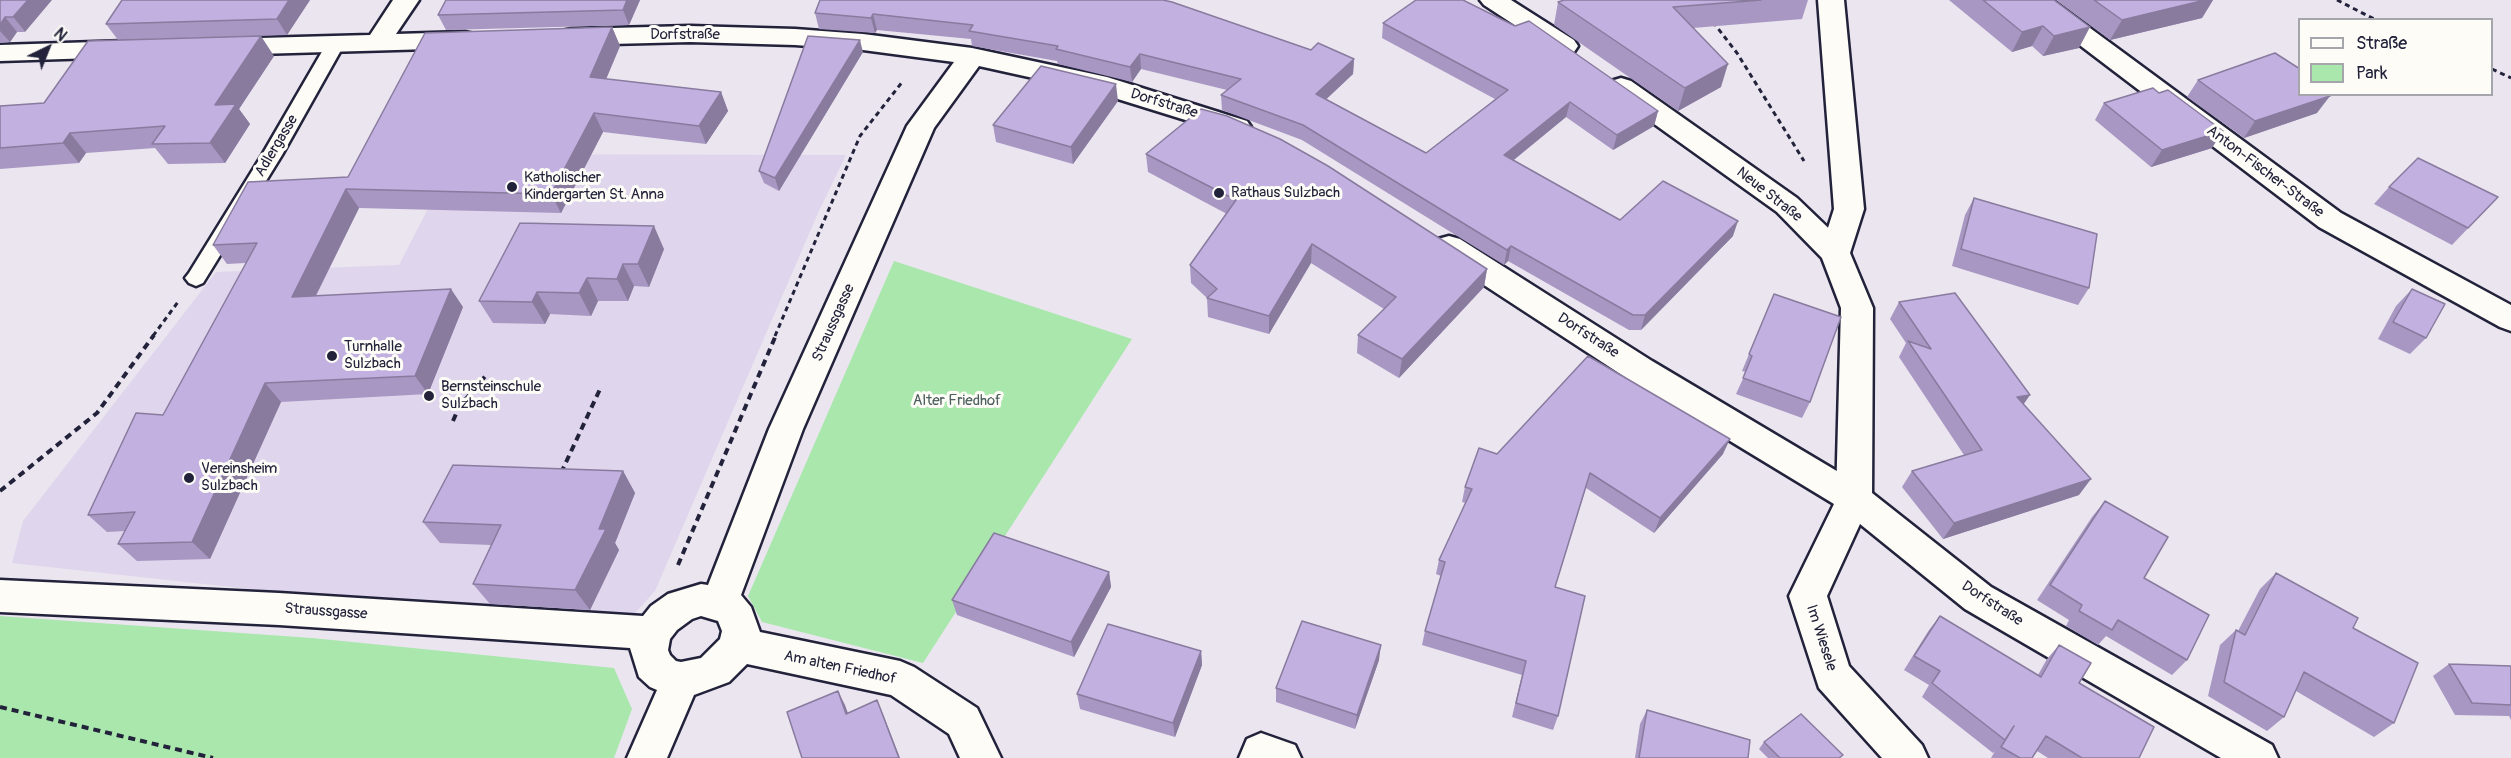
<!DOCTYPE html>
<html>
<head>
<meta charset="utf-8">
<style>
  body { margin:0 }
  #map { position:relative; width:2511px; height:758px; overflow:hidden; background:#ebe5f0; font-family:Pangolin,sans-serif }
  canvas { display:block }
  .legend { position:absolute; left:2298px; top:18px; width:195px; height:78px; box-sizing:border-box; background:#fdfcf7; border:2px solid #a5a5ac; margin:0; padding:8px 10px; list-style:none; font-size:18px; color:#22223b }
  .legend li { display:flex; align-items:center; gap:12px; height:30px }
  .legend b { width:30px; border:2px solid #a5a5ac }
  .north { position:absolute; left:18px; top:18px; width:60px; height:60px; -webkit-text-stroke:4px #fdfcf7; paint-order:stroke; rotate:43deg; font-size:16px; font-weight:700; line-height:24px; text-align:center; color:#22223b }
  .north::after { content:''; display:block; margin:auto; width:21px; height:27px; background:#22223b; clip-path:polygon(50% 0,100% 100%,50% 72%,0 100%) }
</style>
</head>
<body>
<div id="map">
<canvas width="2511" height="758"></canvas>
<ul class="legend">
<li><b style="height:8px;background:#fdfcf7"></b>Straße</li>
<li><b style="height:16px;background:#aae7ad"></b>Park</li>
</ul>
<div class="north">N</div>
</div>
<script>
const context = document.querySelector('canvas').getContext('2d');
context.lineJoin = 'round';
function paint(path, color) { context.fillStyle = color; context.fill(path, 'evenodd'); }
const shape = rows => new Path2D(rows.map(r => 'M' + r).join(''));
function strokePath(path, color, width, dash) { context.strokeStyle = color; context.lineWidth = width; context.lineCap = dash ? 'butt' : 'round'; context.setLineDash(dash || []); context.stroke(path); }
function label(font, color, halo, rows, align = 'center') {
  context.font = font + ' Pangolin,sans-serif'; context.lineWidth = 6; context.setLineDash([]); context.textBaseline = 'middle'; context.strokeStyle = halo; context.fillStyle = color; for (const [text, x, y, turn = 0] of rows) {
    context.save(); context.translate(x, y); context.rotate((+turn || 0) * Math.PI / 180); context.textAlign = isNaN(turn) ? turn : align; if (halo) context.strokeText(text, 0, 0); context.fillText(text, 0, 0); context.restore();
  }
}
const built = shape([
  [393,154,846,155,818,213,655,591,625,624,469,613,12,563,23,521,216,272,399,265,436,193]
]);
const green = shape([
  [894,261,1132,339,923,663,762,622,748,596],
  [0,616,312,638,614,668,632,709,614,758,0,758]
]);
const pathFar1 = shape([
  [2337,0,2376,20],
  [1713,22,1737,53,1804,161],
  [2492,69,2511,78],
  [153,336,178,302],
  [775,336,860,136,903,81]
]);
const path = shape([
  [453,421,459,407,488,373],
  [561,473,601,387],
  [0,491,97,413,154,335],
  [678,565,776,335],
  [0,707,213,758]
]);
const lane = shape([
  [336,37,342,39,345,43,282,155,203,283,196,286,189,283,185,278,189,273,262,155,327,43,330,39,336,37]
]);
const street = shape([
  [393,0,419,0,396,34,465,32,474,34,478,40,474,46,465,48,223,55,214,53,210,47,214,41,223,39,370,35,393,0],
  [1818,0,1844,0,1864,209,1850,253,1846,261,1835,264,1824,261,1820,253,1834,209,1818,0],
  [2023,0,2052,0,2341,213,2511,305,2511,331,2500,327,2319,227,2027,5,2023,0],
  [690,26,795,29,863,34,972,48,1107,77,1247,121,1251,127,1247,133,1237,136,1092,91,979,66,934,128,803,429,741,595,751,607,760,632,900,661,914,667,977,708,1001,758,960,758,949,734,891,695,747,664,729,682,694,695,667,758,627,758,657,690,650,687,639,677,630,648,279,625,0,612,0,580,279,593,643,616,651,606,668,594,701,584,708,585,769,429,907,126,954,62,863,50,795,45,690,42,571,45,562,43,558,37,562,31,571,29,690,26],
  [701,616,718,621,722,631,720,639,701,658,681,662,676,661,670,655,668,650,670,639,677,630,692,619,701,616],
  [127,41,136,43,140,49,136,55,127,57,0,61,0,45,127,41],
  [1449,236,1460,239,1652,361,1867,489,1991,587,2272,745,2278,758,2221,758,1965,609,1860,524,1827,596,1849,666,1922,745,1928,758,1882,758,1819,688,1789,596,1834,504,1628,379,1438,255,1434,247,1438,239,1449,236],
  [1261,733,1295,745,1301,758,1239,758,1247,739,1261,733]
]);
const secondary = shape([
  [1480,0,1511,0,1574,40,1578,46,1574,52,1565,54,1556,52,1484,5,1480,0],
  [1621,78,1631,81,1797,198,1846,245,1850,253,1873,308,1872,499,1867,509,1854,514,1841,509,1836,499,1841,308,1822,258,1777,212,1611,93,1607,87,1611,81,1621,78]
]);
const wall = shape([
  [0,0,25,32,17,32,10,42,0,43],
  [310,0,287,35,118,40,106,24],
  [446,0,640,0,629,25,446,30,438,15],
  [820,0,1311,50,1354,59,1353,74,1326,99,1426,153,1495,99,1382,38,1383,23,1658,111,1654,126,1613,150,1566,117,1514,160,1620,220,1733,236,1641,330,1629,330,1508,261,1504,265,1302,140,1222,110,1221,95,1227,90,1141,69,1132,82,1058,64,1057,61,972,46,971,39,877,30,875,33,819,29,815,13],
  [1564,0,1808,0,1802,19,1693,28,1721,87,1678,111,1554,25,1558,2],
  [1949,0,2054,0,2079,48,2043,56,2032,46,2012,52],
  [2056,0,2213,0,2202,18,2110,40],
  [612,27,620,46,606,79,721,92,728,111,706,144,603,132,561,213,359,208,316,296,463,307,428,394,281,402,210,559,137,561,118,544,125,531,107,532,88,515,163,415,246,263,227,264,213,245,348,177],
  [863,52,779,191,764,183,759,171],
  [274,56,239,109,250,124,225,163,168,164,155,148,86,153,79,163,0,169,0,106,44,103],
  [2198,80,2317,113,2244,138,2187,97],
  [1118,101,1073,164,996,142,993,125],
  [2104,103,2212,148,2151,167,2095,120],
  [1146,154,1487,269,1484,287,1399,378,1357,353,1358,335,1384,309,1311,263,1269,334,1208,317,1207,298,1191,283,1190,265,1227,214,1148,172],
  [2389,187,2498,197,2452,245,2374,204],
  [1974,198,2089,288,2078,305,1952,266,1965,215],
  [664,249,649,287,634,286,628,301,598,301,591,316,550,314,545,324,493,323,479,301],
  [2412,289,2426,338,2410,354,2378,339,2396,306],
  [1774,294,1810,402,1802,418,1736,394,1746,372,1742,371],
  [1899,302,2023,404,2079,495,1943,539,1902,487,1912,471,1964,455,1899,357,1906,343,1890,319],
  [1497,454,1723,454,1654,533,1586,488,1555,587,1558,716,1553,730,1512,717,1522,675,1422,645,1425,631,1441,576,1436,574,1439,560,1466,503,1462,502,1465,487],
  [623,471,635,493,615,543,619,550,590,610,490,604,473,584,491,545,440,543,423,522],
  [2105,501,2187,660,2172,675,2106,636,2098,645,2066,626,2069,620,2037,600,2092,517],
  [1109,572,1111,587,1074,657,957,615,952,600],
  [2276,573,2353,628,2394,723,2374,737,2296,691,2284,717,2267,731,2208,696,2220,645,2236,630,2238,631,2260,589],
  [1940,616,2038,675,2047,659,2059,645,2079,683,2139,758,2048,758,2037,751,2032,758,1991,758,1995,751,1993,753,1922,697,1929,685,1904,670,1929,630],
  [1201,651,1202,665,1175,737,1080,709,1077,694],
  [1379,660,1355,729,1276,702,1276,688],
  [2449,664,2511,666,2511,720,2509,716,2455,715,2433,676],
  [1647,710,1748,758,1635,758,1640,724],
  [1764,742,1840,758,1768,758,1759,749]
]);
const shadedWall = shape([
  [28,0,52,0,25,32,13,17],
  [289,0,310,0,287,35,277,19],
  [627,0,640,0,629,25,623,10],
  [2205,0,2213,0,2202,18,2110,40,2122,20],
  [873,14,877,30,875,33,871,18],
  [5,17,17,32,10,42,0,31,0,25],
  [2043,26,2032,46,2012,52,2022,32],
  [612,27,620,46,599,96,590,77],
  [2090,27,2079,48,2043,56,2054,36],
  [261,36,274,56,239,109,250,124,225,163,210,143,215,105],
  [860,40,863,52,779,191,775,178],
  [1140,54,1141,69,1132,82,1130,67],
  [1354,59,1353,74,1316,109,1316,94],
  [1728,64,1721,87,1678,111,1685,88],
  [1116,84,1118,101,1073,164,1071,147],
  [721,92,728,111,706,144,699,126],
  [2330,96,2317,113,2244,138,2255,121],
  [1570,102,1566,117,1501,170,1504,155],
  [1658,111,1654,126,1613,150,1617,135],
  [594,113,603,132,561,213,551,194],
  [2223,131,2212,148,2151,167,2162,150],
  [70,133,86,153,79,163,63,143],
  [346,189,359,208,306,315,292,297],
  [1738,221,1733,236,1641,330,1645,315],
  [654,226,664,249,649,287,638,264],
  [1312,244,1311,263,1269,334,1269,316],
  [1511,246,1508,261,1504,265,1507,250],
  [623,264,634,286,628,301,617,279],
  [1487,269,1484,287,1399,378,1402,359],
  [587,278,598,301,591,316,579,293],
  [451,289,463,307,428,394,415,376],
  [537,292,550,314,545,324,532,302],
  [265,383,281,402,210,559,192,542],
  [2030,395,2019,411,2017,397],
  [1730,439,1723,454,1654,533,1660,518],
  [623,471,635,493,615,543,619,550,590,610,575,590,599,529],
  [2091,479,2079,495,1943,539,1954,523],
  [1109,572,1111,587,1074,657,1071,642],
  [1381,645,1379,660,1355,729,1357,715],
  [1201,651,1202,665,1175,737,1173,723],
  [838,691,845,705,853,727,846,714],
  [877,700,883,714,900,758,899,758]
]);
const building = shape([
  [0,0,28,0,13,17,5,17,0,25,0,0],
  [122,0,289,0,277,19,106,24,122,0],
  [446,0,627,0,623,10,438,15,446,0],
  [820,0,1163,0,1172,2,1311,50,1318,43,1354,59,1316,94,1426,153,1508,90,1383,23,1416,0,1463,0,1515,26,1529,21,1658,111,1617,135,1570,102,1504,155,1620,220,1663,181,1738,221,1645,315,1633,315,1511,246,1507,250,1303,125,1221,95,1241,79,1140,54,1130,67,1056,49,1058,46,969,31,973,25,873,14,871,18,815,13,820,0],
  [1564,0,1761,0,1673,7,1728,64,1685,88,1558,2,1564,0],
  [1983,0,2054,0,2090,27,2054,36,2043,26,2022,32,1983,0],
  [2094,0,2205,0,2122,20,2094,0],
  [612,27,590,77,721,92,699,126,594,113,551,194,346,189,292,297,451,289,415,376,265,383,192,542,118,544,135,512,88,515,136,413,163,415,257,243,213,245,248,182,348,177,425,33,612,27],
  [261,36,215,105,236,104,210,143,152,144,165,126,70,133,63,143,0,148,0,106,44,103,88,41,261,36],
  [808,36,860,40,775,178,759,171,808,36],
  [2275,53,2300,69,2300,94,2327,94,2330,96,2255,121,2198,80,2275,53],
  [1041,66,1116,84,1071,147,993,125,1041,66],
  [2153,88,2159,93,2168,90,2223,131,2162,150,2104,103,2153,88],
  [1201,109,1227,116,1280,139,1328,166,1487,269,1402,359,1358,335,1396,297,1312,244,1269,316,1207,298,1217,289,1190,265,1236,200,1146,154,1201,109],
  [2418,158,2498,197,2468,228,2389,187,2418,158],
  [1974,198,2097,234,2089,288,1961,249,1974,198],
  [520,223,654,226,638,264,623,264,617,279,587,278,579,293,537,292,532,302,479,301,520,223],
  [2412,289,2445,304,2426,338,2393,322,2412,289],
  [1955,293,2030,395,2017,397,2091,479,1954,523,1912,471,1982,450,1908,341,1931,349,1899,302,1955,293],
  [1774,294,1841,317,1810,402,1743,378,1752,356,1749,354,1774,294],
  [1588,356,1730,439,1660,518,1590,473,1555,587,1585,596,1558,716,1516,703,1526,661,1425,631,1445,562,1439,560,1472,489,1465,487,1479,448,1497,454,1588,356],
  [453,465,623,471,599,529,606,529,575,590,473,584,501,525,423,522,453,465],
  [2105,501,2168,537,2144,578,2209,615,2187,660,2118,620,2112,630,2079,611,2082,605,2050,585,2105,501],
  [994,533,1109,572,1071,642,952,600,994,533],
  [2276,573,2358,618,2353,628,2418,663,2394,723,2304,672,2284,717,2224,682,2236,630,2245,635,2276,573],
  [1940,616,2041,677,2059,645,2091,663,2079,683,2154,727,2139,758,2082,758,2046,736,2032,758,2020,758,2001,747,2014,726,2005,740,1932,683,1940,671,1914,656,1940,616],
  [1302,621,1381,645,1357,715,1276,688,1302,621],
  [1108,624,1201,651,1173,723,1077,694,1108,624],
  [2449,664,2511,666,2511,705,2472,703,2449,664],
  [838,691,846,714,877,700,899,758,802,758,787,712,838,691],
  [1647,710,1750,740,1748,758,1639,758,1647,710],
  [1801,714,1843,755,1839,758,1780,758,1764,742,1801,714]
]);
const markers = [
  [512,187,6,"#22223b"],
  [1219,193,6,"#22223b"],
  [332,356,6,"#22223b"],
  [429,396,6,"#22223b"],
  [189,478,6,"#22223b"]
];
const streetNames = [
  ["Dorfstraße",685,35],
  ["Dorfstraße",1164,104,17],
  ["Adlergasse",277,146,-59],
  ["Anton-Fischer-Straße",2265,172,37],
  ["Neue Straße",1769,195,38],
  ["Straussgasse",834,323,-66],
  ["Dorfstraße",1588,336,33],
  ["Dorfstraße",1992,604,33],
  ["Straussgasse",326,612,4],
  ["Im Wiesele",1821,638,72],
  ["Am alten Friedhof",840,668,12]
];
const poiNames = [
  ["Katholischer",524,178],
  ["Kindergarten St. Anna",524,195],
  ["Rathaus Sulzbach",1231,193],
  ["Turnhalle",344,347],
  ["Sulzbach",344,364],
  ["Bernsteinschule",441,387],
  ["Sulzbach",441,404],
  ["Vereinsheim",201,469],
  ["Sulzbach",201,486]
];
const parkNames = [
  ["Alter Friedhof",957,401]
];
paint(built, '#dfd5ec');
paint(green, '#aae7ad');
strokePath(lane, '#22223b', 5);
strokePath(street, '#22223b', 5);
strokePath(secondary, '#22223b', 5);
strokePath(pathFar1, '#22223b', 3, [5, 4]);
strokePath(path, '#22223b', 4, [7, 5]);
paint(lane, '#fdfcf7');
paint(street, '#fdfcf7');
paint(secondary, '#fdfcf7');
paint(wall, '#a797c2');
paint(shadedWall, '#887b9e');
paint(building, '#c2b0e1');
strokePath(building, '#887b9e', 1.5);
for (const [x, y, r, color] of markers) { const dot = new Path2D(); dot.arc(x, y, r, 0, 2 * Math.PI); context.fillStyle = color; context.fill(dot); strokePath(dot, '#fdfcf7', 2); }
label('15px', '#22223b', '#fdfcf7', streetNames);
label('15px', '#22223b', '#fdfcf7', poiNames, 'left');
label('15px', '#4b5d5d', '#fdfcf7', parkNames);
</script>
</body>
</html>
